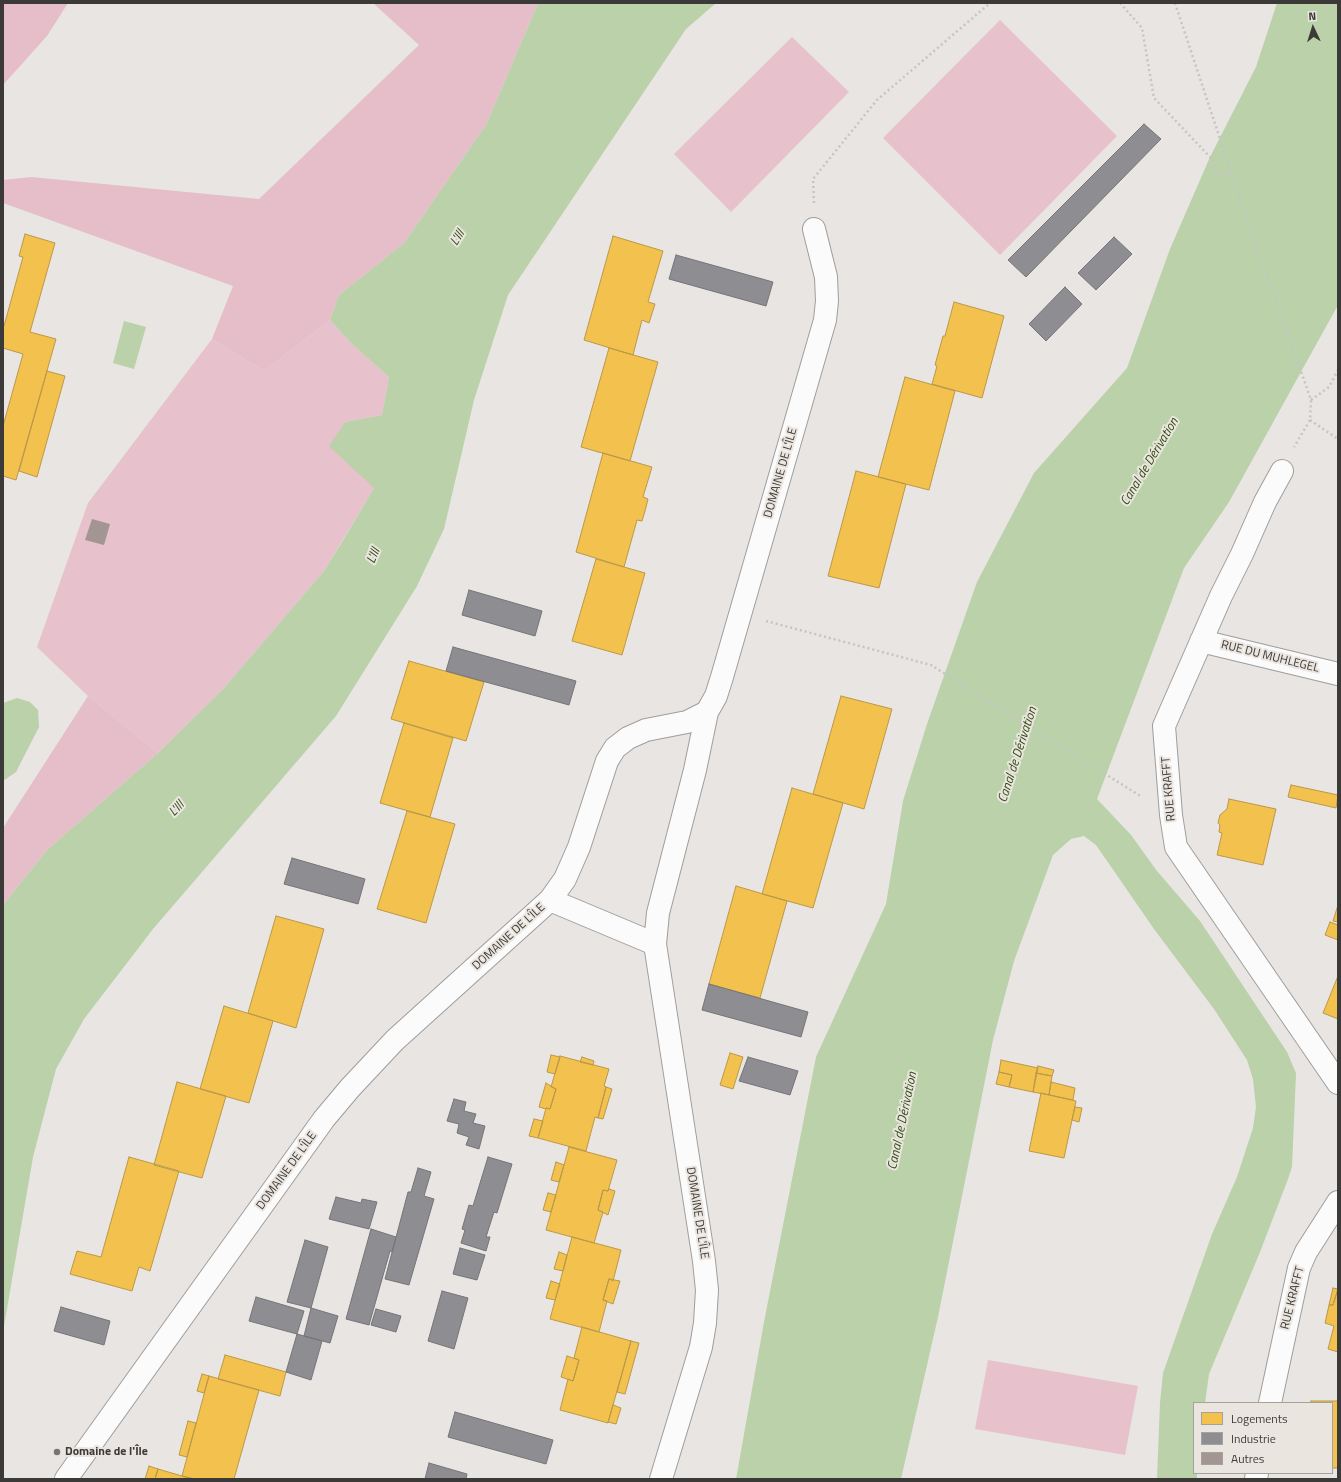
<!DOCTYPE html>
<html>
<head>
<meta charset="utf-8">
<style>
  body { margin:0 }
  #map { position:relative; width:1341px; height:1482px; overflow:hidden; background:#e8e5e3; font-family:"Titillium Web",sans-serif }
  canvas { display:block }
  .frame { position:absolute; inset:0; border:4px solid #3c3a38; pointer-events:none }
  .legend { position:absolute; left:1193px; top:1402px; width:140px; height:72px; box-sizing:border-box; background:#ebe5e0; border:1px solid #a5a19d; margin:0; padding:5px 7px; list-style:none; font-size:12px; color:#3c3a38 }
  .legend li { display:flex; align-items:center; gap:8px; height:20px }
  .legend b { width:20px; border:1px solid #a5a19d }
  .north { position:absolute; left:1293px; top:8px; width:40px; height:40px; -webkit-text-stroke:3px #ebe5e0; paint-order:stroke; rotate:356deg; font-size:11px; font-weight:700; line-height:16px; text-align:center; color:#3c3a38 }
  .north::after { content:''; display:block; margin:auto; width:14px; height:18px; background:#3c3a38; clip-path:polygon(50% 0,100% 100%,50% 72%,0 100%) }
</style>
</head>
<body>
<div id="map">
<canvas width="1341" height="1482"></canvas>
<div class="frame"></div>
<ul class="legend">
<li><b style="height:11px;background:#f2c14e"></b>Logements</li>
<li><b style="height:11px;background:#8d8d92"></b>Industrie</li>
<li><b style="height:11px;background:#a29592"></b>Autres</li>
</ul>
<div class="north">N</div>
</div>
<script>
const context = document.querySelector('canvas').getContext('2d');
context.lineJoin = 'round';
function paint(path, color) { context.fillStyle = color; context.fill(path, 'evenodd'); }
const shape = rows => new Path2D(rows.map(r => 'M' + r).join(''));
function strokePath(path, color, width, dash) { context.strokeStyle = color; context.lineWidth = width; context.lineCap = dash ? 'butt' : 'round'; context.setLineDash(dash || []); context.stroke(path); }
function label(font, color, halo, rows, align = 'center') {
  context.font = font + ' "Titillium Web",sans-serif'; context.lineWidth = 4; context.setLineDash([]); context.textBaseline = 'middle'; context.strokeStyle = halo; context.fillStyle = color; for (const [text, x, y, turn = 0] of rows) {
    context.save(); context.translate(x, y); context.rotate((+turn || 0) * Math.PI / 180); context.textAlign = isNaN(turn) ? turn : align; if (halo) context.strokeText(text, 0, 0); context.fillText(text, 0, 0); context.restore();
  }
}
const green = shape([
  [1000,20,1117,136,1000,255,883,138],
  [792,37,849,92,731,212,674,154],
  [330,320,352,344,389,377,382,415,345,422,374,488,324,571,224,688,158,753,88,696,37,647,88,503,212,339,264,371],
  [988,1360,1138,1386,1125,1455,975,1429]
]);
const forest = shape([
  [3,3,68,3,47,36,3,85],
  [373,3,538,3,486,125,404,243,339,295,330,320,264,371,212,339,233,286,3,203,3,180,31,177,259,199,419,45],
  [88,696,158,753,47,850,3,905,3,828]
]);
const water = shape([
  [538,3,716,3,686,29,508,295,474,400,444,529,417,586,336,716,153,929,84,1019,56,1069,33,1157,3,1332,3,905,47,850,158,753,224,688,324,571,342,542,374,488,329,446,345,422,382,415,389,377,352,344,330,320,339,295,404,243,486,125],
  [1277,3,1338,3,1338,305,1229,502,1184,568,1097,799,1131,835,1157,871,1200,921,1287,1052,1296,1073,1292,1167,1288,1179,1260,1252,1209,1374,1205,1403,1194,1403,1194,1473,1197,1473,1197,1479,1157,1479,1160,1403,1163,1373,1212,1234,1237,1177,1253,1128,1256,1107,1253,1079,1247,1060,1214,1009,1154,929,1096,845,1084,836,1071,839,1053,855,1014,961,993,1040,938,1317,901,1479,736,1479,764,1322,816,1057,886,904,903,801,927,724,977,582,1034,473,1127,368,1170,249,1210,157,1256,67],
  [124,321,146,327,134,369,113,363],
  [17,698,30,702,38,710,39,727,16,772,3,781,3,703]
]);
const homes = shape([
  [25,234,55,243,30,332,56,339,16,480,3,476,3,426,23,354,3,348,3,325,4,326,23,257,19,256,25,234],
  [613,236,663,251,648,302,655,304,649,323,642,320,633,355,584,340,613,236],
  [954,302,1004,316,982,398,932,384,937,366,935,365,943,336,945,336,954,302],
  [609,348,658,362,630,461,581,447,609,348],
  [47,371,65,376,37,477,19,471,47,371],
  [905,377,955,391,929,490,878,477,905,377],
  [603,453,652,467,643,497,648,499,645,511,642,521,637,520,624,567,576,552,603,453],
  [856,471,906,484,879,588,828,576,856,471],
  [596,559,645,573,622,655,572,641,596,559],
  [409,661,484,682,466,741,391,719,409,661],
  [841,696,892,709,864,809,813,794,841,696],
  [404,723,453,738,430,817,380,803,404,723],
  [1291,785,1338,795,1336,808,1288,797,1291,785],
  [792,788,843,803,813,908,762,894,792,788],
  [1229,799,1276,809,1263,865,1217,855,1222,833,1219,832,1220,825,1218,823,1220,815,1227,809,1229,799],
  [407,811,455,824,426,923,377,909,407,811],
  [736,886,787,901,760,998,709,984,736,886],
  [1338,905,1338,922,1333,921,1338,905],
  [276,916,324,929,296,1028,248,1013,276,916],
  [1330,922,1338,925,1338,940,1325,935,1330,922],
  [1338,976,1338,1019,1323,1013,1338,976],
  [224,1006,273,1021,249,1103,200,1089,224,1006],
  [730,1053,743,1057,733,1089,720,1085,730,1053],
  [551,1055,560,1057,555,1074,547,1072,551,1055],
  [560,1056,609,1069,604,1086,606,1087,598,1118,595,1117,586,1151,538,1138,546,1108,550,1109,556,1089,551,1087,560,1056],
  [582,1057,594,1061,593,1065,580,1062,582,1057],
  [1001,1060,1038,1068,1033,1092,1009,1087,1012,1075,999,1072,1001,1060],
  [1038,1066,1054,1070,1052,1076,1036,1073,1038,1066],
  [999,1072,1012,1075,1009,1087,996,1084,999,1072],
  [1036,1073,1052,1076,1049,1095,1033,1092,1036,1073],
  [177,1082,226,1096,202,1178,154,1165,177,1082],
  [1051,1082,1075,1088,1073,1100,1049,1095,1051,1082],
  [546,1083,556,1089,550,1109,546,1108,546,1109,539,1107,546,1083],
  [606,1087,612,1089,603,1119,598,1118,606,1087],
  [1041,1093,1076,1101,1064,1158,1029,1151,1041,1093],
  [1075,1107,1082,1108,1079,1122,1072,1120,1075,1107],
  [534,1119,543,1121,538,1138,529,1136,534,1119],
  [569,1147,617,1160,608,1191,603,1190,598,1210,603,1212,594,1243,546,1230,569,1147],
  [129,1157,179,1171,150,1271,139,1267,132,1291,70,1274,77,1251,101,1257,129,1157],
  [556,1162,564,1165,559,1182,551,1180,556,1162],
  [609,1189,615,1191,608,1215,598,1210,603,1190,608,1191,609,1189],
  [548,1193,556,1195,551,1212,543,1210,548,1193],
  [572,1237,621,1250,613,1281,609,1279,603,1300,607,1301,599,1332,550,1319,572,1237],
  [559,1252,567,1255,563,1271,554,1269,559,1252],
  [609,1279,620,1281,613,1304,603,1300,609,1279],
  [551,1281,560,1284,555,1300,546,1298,551,1281],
  [1333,1288,1338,1289,1333,1305,1329,1305,1333,1288],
  [1338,1289,1338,1352,1328,1349,1334,1326,1325,1323,1329,1305,1333,1305,1338,1289],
  [582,1327,631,1341,608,1423,560,1410,568,1379,573,1381,579,1360,574,1358,582,1327],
  [631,1341,639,1343,625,1394,617,1392,631,1341],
  [225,1355,286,1372,280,1396,218,1379,225,1355],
  [567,1356,579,1360,573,1381,561,1377,567,1356],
  [202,1374,209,1376,204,1393,197,1391,202,1374],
  [209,1376,259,1390,234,1479,194,1479,182,1476,209,1376],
  [1311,1401,1338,1401,1338,1468,1332,1468,1332,1403,1311,1403,1311,1401],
  [613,1405,621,1408,616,1424,608,1422,613,1405],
  [188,1421,196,1423,187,1457,179,1455,188,1421],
  [149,1466,158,1469,155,1479,145,1479,149,1466],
  [158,1469,182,1476,194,1479,155,1479,158,1469]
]);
const industry = shape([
  [1144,124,1161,139,1026,277,1008,260,1144,124],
  [1114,237,1132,254,1096,290,1078,273,1114,237],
  [676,255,773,282,766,306,669,279,676,255],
  [1065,287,1082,304,1046,341,1029,324,1065,287],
  [469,590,542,611,535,636,462,615,469,590],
  [453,647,576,681,569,705,446,671,453,647],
  [292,858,365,879,358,904,284,884,292,858],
  [709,984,808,1012,801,1037,702,1010,709,984],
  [748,1057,798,1071,790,1095,739,1081,748,1057],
  [454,1099,466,1102,464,1111,476,1114,473,1123,485,1126,479,1149,466,1145,469,1137,457,1133,459,1124,447,1121,454,1099],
  [488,1157,512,1164,497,1213,494,1212,486,1237,490,1237,486,1251,461,1243,465,1230,462,1229,469,1205,473,1206,488,1157],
  [418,1168,431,1172,424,1196,434,1199,409,1285,385,1279,408,1192,411,1192,418,1168],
  [336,1197,361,1203,362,1199,377,1202,369,1229,329,1219,336,1197],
  [371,1229,396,1237,392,1252,390,1251,369,1325,346,1319,371,1229],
  [305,1240,328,1247,311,1308,287,1302,305,1240],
  [460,1248,485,1255,477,1280,453,1274,460,1248],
  [442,1291,468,1298,454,1349,428,1341,442,1291],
  [256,1297,304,1311,297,1334,249,1321,256,1297],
  [61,1307,110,1321,104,1345,54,1331,61,1307],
  [311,1308,338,1316,330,1343,304,1336,311,1308],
  [376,1309,401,1316,396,1332,371,1325,376,1309],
  [297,1334,322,1341,311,1380,286,1372,297,1334],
  [455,1412,553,1440,546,1464,448,1437,455,1412],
  [429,1463,467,1474,466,1479,425,1479,429,1463]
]);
const building = shape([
  [92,519,110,524,104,545,85,540]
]);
const path = shape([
  [1120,3,1142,28,1154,98,1210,157,1219,175,1232,175],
  [1175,3,1232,175,1311,400,1310,420,1294,447],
  [814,203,813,179,877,100,990,3],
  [1311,400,1329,387,1338,370],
  [1310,420,1338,439],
  [766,621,931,665,1142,797]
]);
const minor = shape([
  [1282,471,1265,502,1242,554,1221,596,1164,726,1171,815,1176,847,1338,1083],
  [1201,641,1338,674],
  [550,900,655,944],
  [1270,1403,1299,1268,1306,1252,1338,1202],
  [66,1479,324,1119,350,1088,395,1040,550,900,565,879,579,847,607,761,615,748,628,738,646,730,687,722,707,712],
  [661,1479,701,1347,705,1323,707,1290,704,1261,655,944,658,913,695,770,707,712,716,696,722,677,825,320,827,301,826,277,814,229],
  [1256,1479,1257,1473]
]);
const markers = [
  [57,1452,4,"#787674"]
];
const streetNames = [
  ["DOMAINE DE L'ÎLE",781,473,-74],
  ["RUE DU MUHLEGEL",1270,657,14],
  ["RUE KRAFFT",1169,789,-95],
  ["DOMAINE DE L'ÎLE",509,937,-42],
  ["DOMAINE DE L'ÎLE",287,1171,-54],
  ["DOMAINE DE L'ÎLE",697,1213,81],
  ["RUE KRAFFT",1293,1298,-76]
];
const poiNames = [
  ["Domaine de l'Île",65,1452]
];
const waterNames = [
  ["L'Ill",458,238,-57],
  ["Canal de Dérivation",1150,462,-59],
  ["L'Ill",374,556,-67],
  ["Canal de Dérivation",1018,755,-72],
  ["L'Ill",177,809,-47],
  ["Canal de Dérivation",903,1121,-78]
];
paint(green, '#e7c1cb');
paint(forest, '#e5bec9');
paint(water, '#bad1a9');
paint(homes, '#f2c14e');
strokePath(homes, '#bb9847', 1);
paint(industry, '#8d8d92');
strokePath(industry, '#757477', 1);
paint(building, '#a29592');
strokePath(minor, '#9f9e9c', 24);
strokePath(path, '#c5c5c3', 2.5, [2, 3]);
strokePath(minor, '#fcfbfb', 22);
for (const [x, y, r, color] of markers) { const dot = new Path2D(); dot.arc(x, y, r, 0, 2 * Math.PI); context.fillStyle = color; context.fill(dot); strokePath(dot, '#ebe5e0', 1.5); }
label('12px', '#3c3a38', '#ebe5e0', streetNames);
label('bold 12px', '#3c3a38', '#ebe5e0', poiNames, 'left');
label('italic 13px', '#304e13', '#ebe5e0', waterNames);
</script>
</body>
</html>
